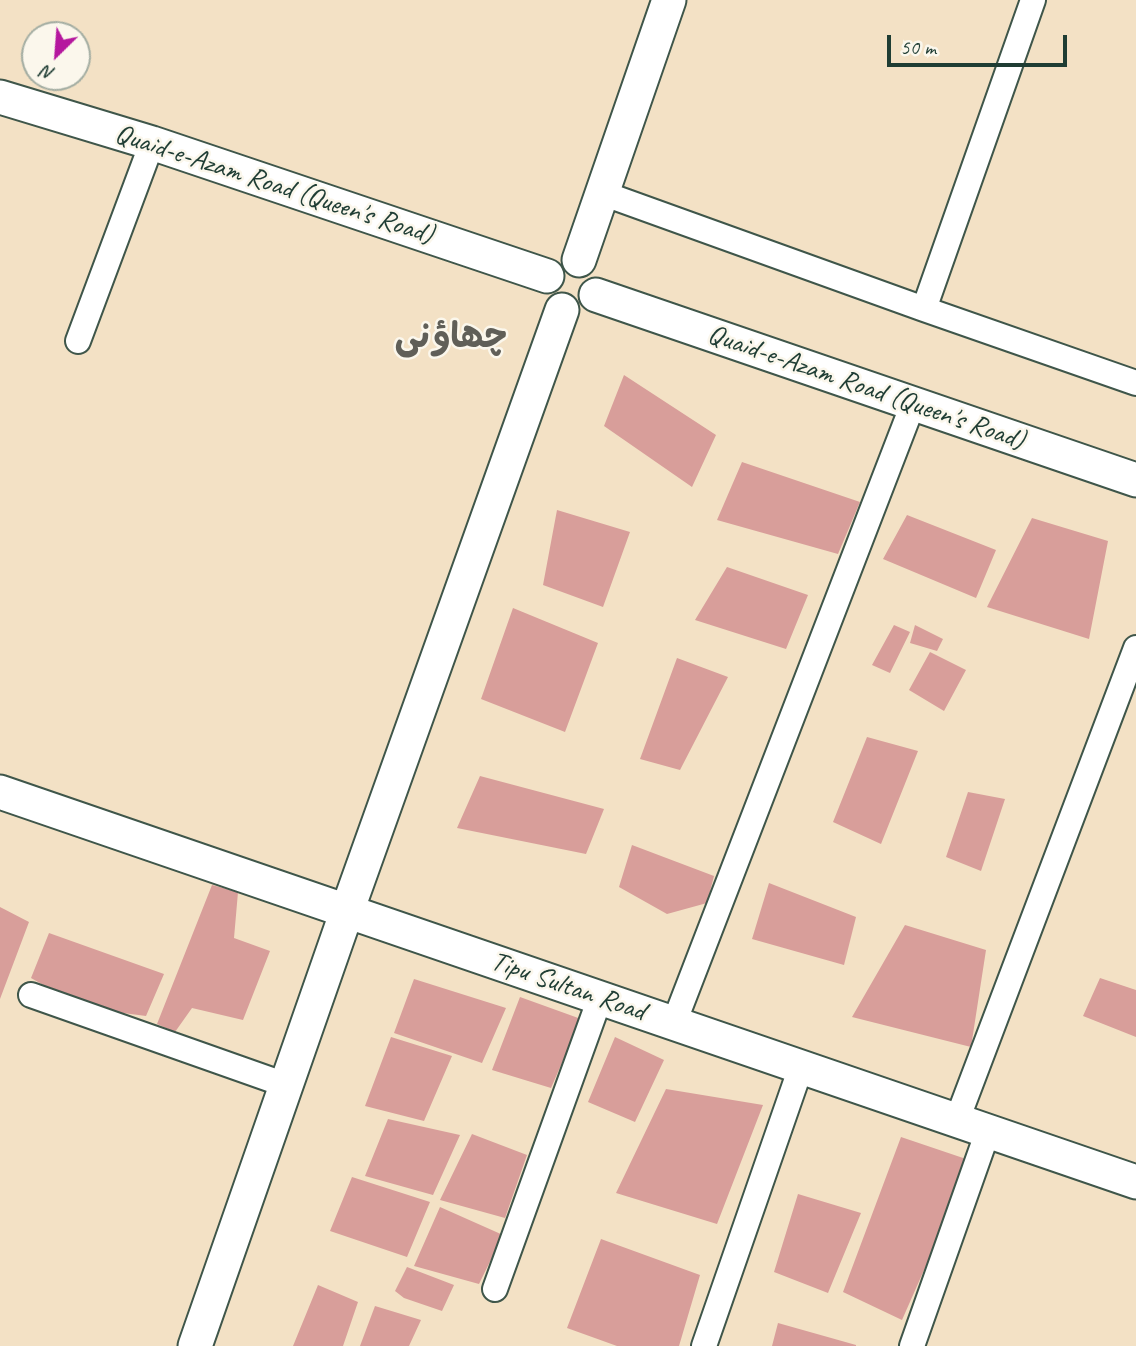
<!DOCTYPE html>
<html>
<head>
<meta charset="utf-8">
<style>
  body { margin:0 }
  #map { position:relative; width:1136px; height:1346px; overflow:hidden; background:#f3e1c5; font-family:Caveat,sans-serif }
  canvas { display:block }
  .north { position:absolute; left:21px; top:21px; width:70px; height:70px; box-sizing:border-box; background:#fbf7ec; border:2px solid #a3ada2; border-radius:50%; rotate:205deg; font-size:19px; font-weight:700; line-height:28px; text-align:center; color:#1f3d34 }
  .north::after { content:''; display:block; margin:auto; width:24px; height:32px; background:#b5179e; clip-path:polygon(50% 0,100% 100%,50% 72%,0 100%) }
  .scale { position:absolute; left:887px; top:35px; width:180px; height:32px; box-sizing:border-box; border:4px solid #1f3d34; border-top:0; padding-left:9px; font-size:21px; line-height:24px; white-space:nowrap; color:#1f3d34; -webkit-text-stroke:5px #fbf7ec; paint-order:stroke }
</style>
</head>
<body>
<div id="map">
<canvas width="1136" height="1346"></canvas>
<div class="north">N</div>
<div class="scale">50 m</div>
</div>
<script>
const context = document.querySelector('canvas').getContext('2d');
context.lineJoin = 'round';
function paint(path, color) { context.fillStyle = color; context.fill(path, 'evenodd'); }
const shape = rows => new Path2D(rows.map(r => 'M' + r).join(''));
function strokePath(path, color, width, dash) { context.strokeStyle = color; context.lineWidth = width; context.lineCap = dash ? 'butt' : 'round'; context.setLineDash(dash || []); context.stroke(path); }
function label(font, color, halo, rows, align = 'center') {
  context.font = font + ' Caveat,"Playpen Sans Arabic",sans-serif'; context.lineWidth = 5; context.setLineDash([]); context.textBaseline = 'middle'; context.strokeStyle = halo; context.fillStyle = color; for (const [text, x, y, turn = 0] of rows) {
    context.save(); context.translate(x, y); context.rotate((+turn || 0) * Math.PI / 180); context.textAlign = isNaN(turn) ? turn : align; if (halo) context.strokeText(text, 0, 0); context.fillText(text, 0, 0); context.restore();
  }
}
const building = shape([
  [624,375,716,435,692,487,604,426],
  [742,462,860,502,838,554,717,520],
  [557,510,630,532,603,607,543,585],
  [907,515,996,550,976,598,883,559],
  [1032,518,1108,541,1089,639,987,607],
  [727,567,808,595,786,649,695,620],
  [513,608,598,643,565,732,481,699],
  [894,625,910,632,890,673,872,665],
  [915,625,943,639,937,651,910,643],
  [930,652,966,670,944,711,909,690],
  [677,658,728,677,680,770,640,759],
  [867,737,918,751,881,844,833,822],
  [480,776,604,809,586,854,457,828],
  [968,792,1005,799,981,871,946,857],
  [632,845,714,876,707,903,667,914,619,887],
  [769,883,856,917,844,965,752,939],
  [212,885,238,892,234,938,270,951,243,1020,192,1008,175,1032,157,1024],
  [0,907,29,922,0,999],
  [905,925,986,950,971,1047,852,1017],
  [49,933,164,974,146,1016,108,1011,70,1000,31,978],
  [1100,978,1136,990,1136,1037,1083,1016],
  [414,979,506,1008,482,1063,394,1033],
  [520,997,581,1019,551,1088,492,1070],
  [391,1037,452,1056,424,1121,365,1106],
  [615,1037,664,1060,635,1122,588,1102],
  [666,1089,763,1105,717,1224,616,1193],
  [388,1119,460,1135,433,1195,365,1176],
  [472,1134,527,1155,505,1218,440,1200],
  [901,1137,972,1161,902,1320,843,1292],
  [352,1177,430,1202,407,1257,330,1231],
  [798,1194,861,1213,828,1293,774,1272],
  [440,1207,503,1235,479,1284,414,1266],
  [601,1239,700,1275,679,1346,617,1346,567,1328],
  [407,1267,454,1285,442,1311,404,1298,395,1291],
  [318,1285,358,1302,343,1346,293,1346],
  [375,1306,421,1320,409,1346,360,1346],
  [778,1323,856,1345,856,1346,772,1346]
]);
const street = shape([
  [602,193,924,309,1136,383],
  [924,309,1033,0],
  [78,341,152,143],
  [31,995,286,1085],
  [674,1023,913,404],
  [957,1120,1136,648],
  [495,1289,600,998],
  [704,1346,801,1067],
  [912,1346,988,1131]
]);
const secondary = shape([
  [0,97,152,143,547,276],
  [579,260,669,0],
  [596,295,1136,480],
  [0,792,1136,1182],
  [195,1346,347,911,562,310]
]);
const streetNames = [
  ["Quaid-e-Azam Road (Queen's Road)",274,185,18],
  ["Quaid-e-Azam Road (Queen's Road)",866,388,19],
  ["Tipu Sultan Road",568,987,19]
];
const districtNames = [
  ["چھاؤنی",451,338]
];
paint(building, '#d89e9a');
strokePath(street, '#3f564a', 28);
strokePath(secondary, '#3f564a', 37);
strokePath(street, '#fff', 24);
strokePath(secondary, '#fff', 33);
label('28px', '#1f3d34', '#fbf7ec', streetNames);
label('bold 35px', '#605f58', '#fbf7ec', districtNames);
</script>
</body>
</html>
